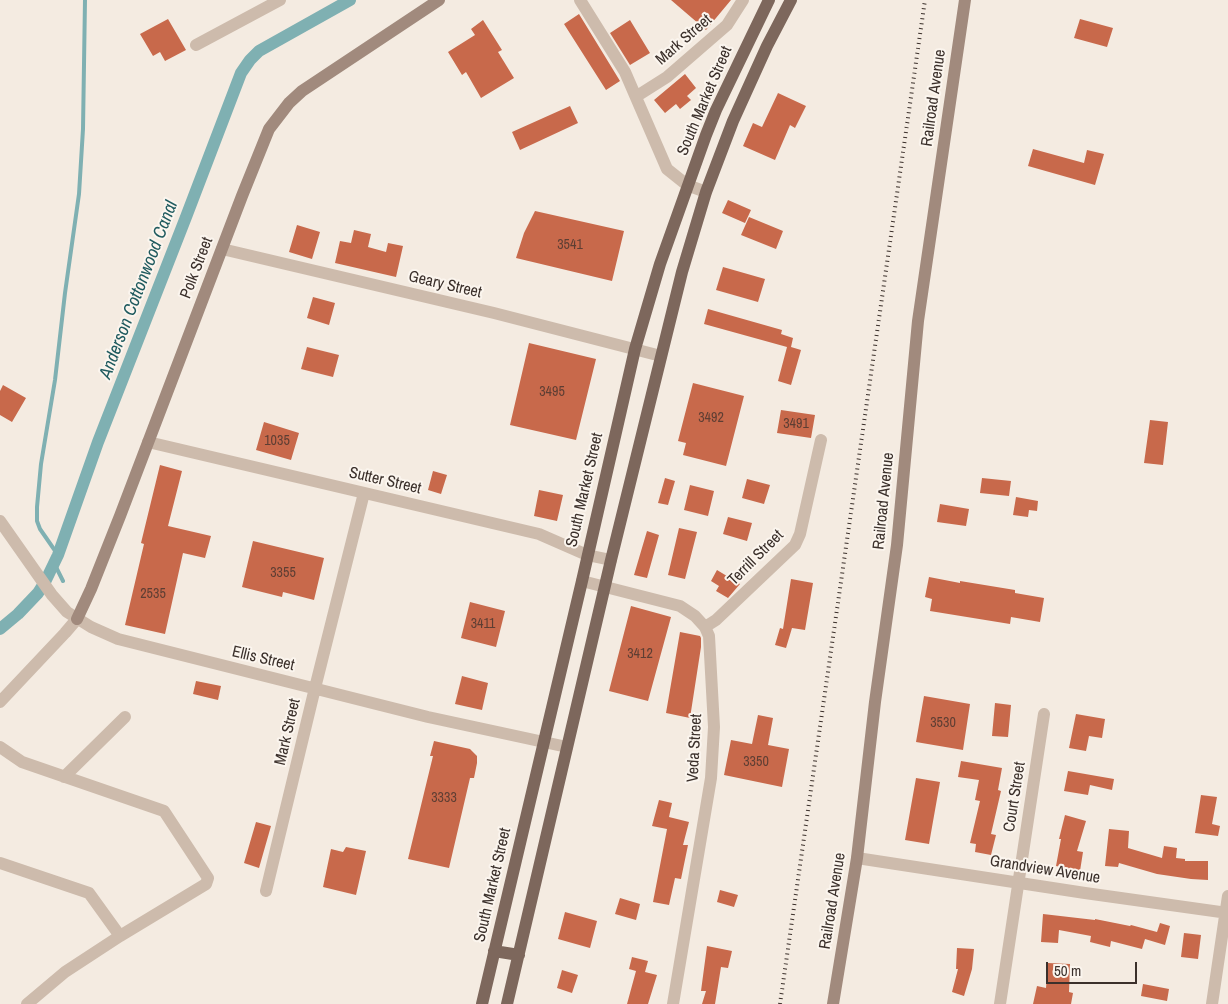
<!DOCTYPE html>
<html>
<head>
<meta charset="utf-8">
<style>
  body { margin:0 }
  #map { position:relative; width:1228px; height:1004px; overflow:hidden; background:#f4ebe1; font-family:"Archivo Narrow",sans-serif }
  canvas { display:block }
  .scale { position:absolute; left:1046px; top:962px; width:91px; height:22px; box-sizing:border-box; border:2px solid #3b302b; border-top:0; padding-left:6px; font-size:15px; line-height:18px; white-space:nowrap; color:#3b302b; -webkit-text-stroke:4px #fbf5ee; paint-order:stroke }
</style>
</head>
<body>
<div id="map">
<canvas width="1228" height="1004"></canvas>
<div class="scale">50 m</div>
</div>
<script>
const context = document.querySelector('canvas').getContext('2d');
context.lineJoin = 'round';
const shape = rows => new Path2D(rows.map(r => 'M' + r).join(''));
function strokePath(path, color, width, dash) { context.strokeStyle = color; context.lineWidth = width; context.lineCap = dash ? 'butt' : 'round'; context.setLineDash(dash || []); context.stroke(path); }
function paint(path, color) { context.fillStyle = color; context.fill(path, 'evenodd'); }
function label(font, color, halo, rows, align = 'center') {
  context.font = font + ' "Archivo Narrow",sans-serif'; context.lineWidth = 4; context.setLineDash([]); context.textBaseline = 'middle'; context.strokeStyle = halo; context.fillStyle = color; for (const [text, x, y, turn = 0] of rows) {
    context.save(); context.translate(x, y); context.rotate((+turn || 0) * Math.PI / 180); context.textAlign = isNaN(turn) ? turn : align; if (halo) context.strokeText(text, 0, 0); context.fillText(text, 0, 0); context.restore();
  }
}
const stream = shape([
  [58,555,40,529,37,521,37,507,41,464,55,380,65,293,79,194,83,129,85,0],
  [54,563,63,581]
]);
const canal = shape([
  [0,629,18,614,38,593,45,582,58,555,98,442,186,217,241,73,250,60,259,51,350,0]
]);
const building = shape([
  [671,0,731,0,706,30],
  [579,14,620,81,606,90,564,24],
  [168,19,186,50,165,61,160,52,153,56,140,34],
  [1080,19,1113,28,1107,47,1074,38],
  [483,20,502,50,498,52,514,78,481,98,466,72,462,75,448,52,475,35,471,29],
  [630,20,650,53,630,65,610,33],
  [685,74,696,88,687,96,691,100,680,109,676,104,665,113,654,100],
  [778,93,806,106,795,128,790,125,775,160,743,146,753,123,762,127],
  [570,106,578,123,520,150,512,132],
  [1033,149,1084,163,1087,150,1104,154,1095,185,1028,166],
  [728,200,751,210,745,223,722,213],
  [535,211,624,231,612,281,516,258,524,233],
  [749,217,783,231,776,249,741,235],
  [297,225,320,232,312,259,289,252],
  [354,230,371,234,368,247,386,252,388,243,403,246,396,277,335,263,340,241,351,243],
  [723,267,765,279,758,302,716,290],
  [313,297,335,303,329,325,307,318],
  [708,309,782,330,781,334,793,338,791,347,801,350,791,385,778,381,787,347,704,324],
  [529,343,596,359,576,440,510,425],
  [307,347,339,355,333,377,301,369],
  [693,383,744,396,726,466,683,455,686,443,678,441],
  [3,385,26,398,12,422,0,415,0,391],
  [781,410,815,415,811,438,777,433],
  [1150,420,1168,422,1163,465,1144,463],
  [264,422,299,433,291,460,256,450],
  [160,465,182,471,168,526,211,536,205,558,183,553,165,634,125,625,144,544,141,543],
  [433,471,447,475,441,494,428,490],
  [665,478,675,481,668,505,658,503],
  [982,478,1011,481,1009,496,980,493],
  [747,479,770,485,764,504,742,498],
  [690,485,714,491,708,516,684,510],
  [539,490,563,495,557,521,534,516],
  [1016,497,1038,501,1037,511,1029,510,1028,517,1013,515],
  [940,504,969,509,966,526,937,522],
  [728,517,752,523,747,541,723,534],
  [679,528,697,532,685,579,668,575],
  [647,531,659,535,647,578,634,575],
  [253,541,324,558,314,600,283,592,282,597,242,587],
  [717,570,740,584,728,598,716,591,719,586,711,581],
  [929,577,960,583,960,581,1015,590,1015,593,1044,598,1040,622,1011,617,1010,624,930,611,932,599,925,597],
  [791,579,813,583,805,630,792,628,786,648,775,645,780,628,783,629],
  [470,602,505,611,496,647,461,638],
  [631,606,671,617,648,701,609,691],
  [680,632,700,636,701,638,701,647,690,718,666,713],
  [462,676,488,683,482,710,455,704],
  [196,681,221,686,218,700,193,694],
  [924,696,970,704,963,750,916,742],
  [995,703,1011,705,1008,737,992,736],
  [1076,714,1105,719,1102,738,1089,736,1086,751,1069,748],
  [758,715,773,718,768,745,789,749,782,787,724,775,731,740,752,744],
  [434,741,470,749,477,756,477,763,474,778,470,778,449,868,408,859,433,756,430,756],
  [961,761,1002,768,998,790,1001,791,991,834,996,835,991,855,975,852,976,844,970,843,980,801,975,800,979,780,958,777],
  [1068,771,1114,779,1112,790,1090,785,1088,795,1064,791],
  [916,778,940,782,929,844,905,840],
  [1201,795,1217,797,1212,824,1220,826,1218,836,1195,833],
  [659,800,672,803,669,817,689,822,683,845,688,845,681,879,675,878,669,905,653,902,667,829,652,826],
  [1065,815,1086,821,1077,851,1083,852,1080,871,1056,866,1061,839,1059,839],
  [256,822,271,826,259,868,244,863],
  [1109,829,1129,831,1128,848,1162,858,1164,846,1177,848,1176,858,1185,859,1185,861,1208,861,1208,880,1191,879,1157,874,1119,863,1118,867,1105,866],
  [346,847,366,851,356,895,323,887,331,849,343,852],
  [720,890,738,895,734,907,717,902],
  [620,898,640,904,636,920,615,914],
  [565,912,597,921,590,948,558,939],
  [1043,914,1095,920,1095,919,1130,926,1131,925,1157,932,1160,923,1170,926,1165,945,1145,939,1142,949,1111,941,1110,947,1090,942,1091,936,1059,930,1058,943,1041,942],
  [1184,933,1201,935,1198,959,1181,957],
  [707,946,732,951,728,968,721,967,715,1004,702,1004,706,991,701,991],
  [957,948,974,949,972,969,964,996,952,992,958,969,956,969],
  [632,957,648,961,645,972,657,975,648,1004,627,1004,636,971,629,969],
  [1048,963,1070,964,1069,992,1073,993,1071,1004,1033,1004,1037,986,1046,988],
  [562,970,578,975,572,993,557,988],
  [1143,984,1169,989,1167,1001,1141,996]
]);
const street = shape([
  [580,0,625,72,667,169,687,185,706,192],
  [196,45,280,0],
  [637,96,667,77,727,25,743,0],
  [222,249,494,313,661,356],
  [148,442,539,534,587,555,611,560],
  [0,521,52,595,67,612,91,627,118,639,428,717,567,747],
  [582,581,680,606,695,616,705,627,709,636,714,727,711,778,673,1004],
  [705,627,716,620,795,545,800,534,821,440],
  [0,702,65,633,77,619],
  [0,747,22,762,164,811,208,878,206,884,120,936,89,893,0,863],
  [64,777,125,717],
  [857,858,1085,893,1228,913],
  [266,891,315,688,364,493],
  [27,1004,65,972,120,936],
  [1000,1004,1044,714],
  [1212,1004,1228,896]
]);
const secondary = shape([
  [77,619,91,589,120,516,242,196,269,129,289,103,302,91,439,0],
  [833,1004,857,858,875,702,897,545,918,321,965,0]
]);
const primary = shape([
  [494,951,519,955],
  [482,1004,582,581,635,349,660,264,706,135,716,110,769,0],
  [507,1004,611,560,682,272,706,192,733,121,767,46,791,0]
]);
const rail = shape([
  [780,1004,925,0]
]);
const numberNames = [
  ["3541",570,245],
  ["3495",552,392],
  ["3492",711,418],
  ["3491",796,424],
  ["1035",277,441],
  ["3355",283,573],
  ["2535",153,594],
  ["3411",483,624],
  ["3412",640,654],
  ["3530",943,723],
  ["3350",756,762],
  ["3333",444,798]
];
const streetNames = [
  ["Mark Street",684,40,-41],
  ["Railroad Avenue",934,98,-82],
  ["South Market Street",705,101,-67],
  ["Polk Street",197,268,-69],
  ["Geary Street",445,285,13],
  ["Sutter Street",385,481,13],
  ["South Market Street",585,490,-77],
  ["Railroad Avenue",884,501,-84],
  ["Terrill Street",756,558,-45],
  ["Ellis Street",263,659,13],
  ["Mark Street",288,732,-77],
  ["Veda Street",695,748,-87],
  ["Court Street",1015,797,-81],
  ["Grandview Avenue",1045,870,9],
  ["South Market Street",493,885,-77],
  ["Railroad Avenue",833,901,-81]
];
const waterNames = [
  ["Anderson Cottonwood Canal",139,290,-69]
];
strokePath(stream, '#7fb0b2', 4);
strokePath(canal, '#7fb0b2', 12);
paint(building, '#c8694b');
strokePath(street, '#cdbbac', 12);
strokePath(secondary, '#a18a7d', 12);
strokePath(primary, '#7d675c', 12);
strokePath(rail, '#3b302b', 4, [1, 4]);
label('14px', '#5e3e33', null, numberNames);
label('16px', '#3b302b', '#fbf5ee', streetNames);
label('italic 18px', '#1f5a5e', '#fbf5ee', waterNames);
</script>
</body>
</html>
